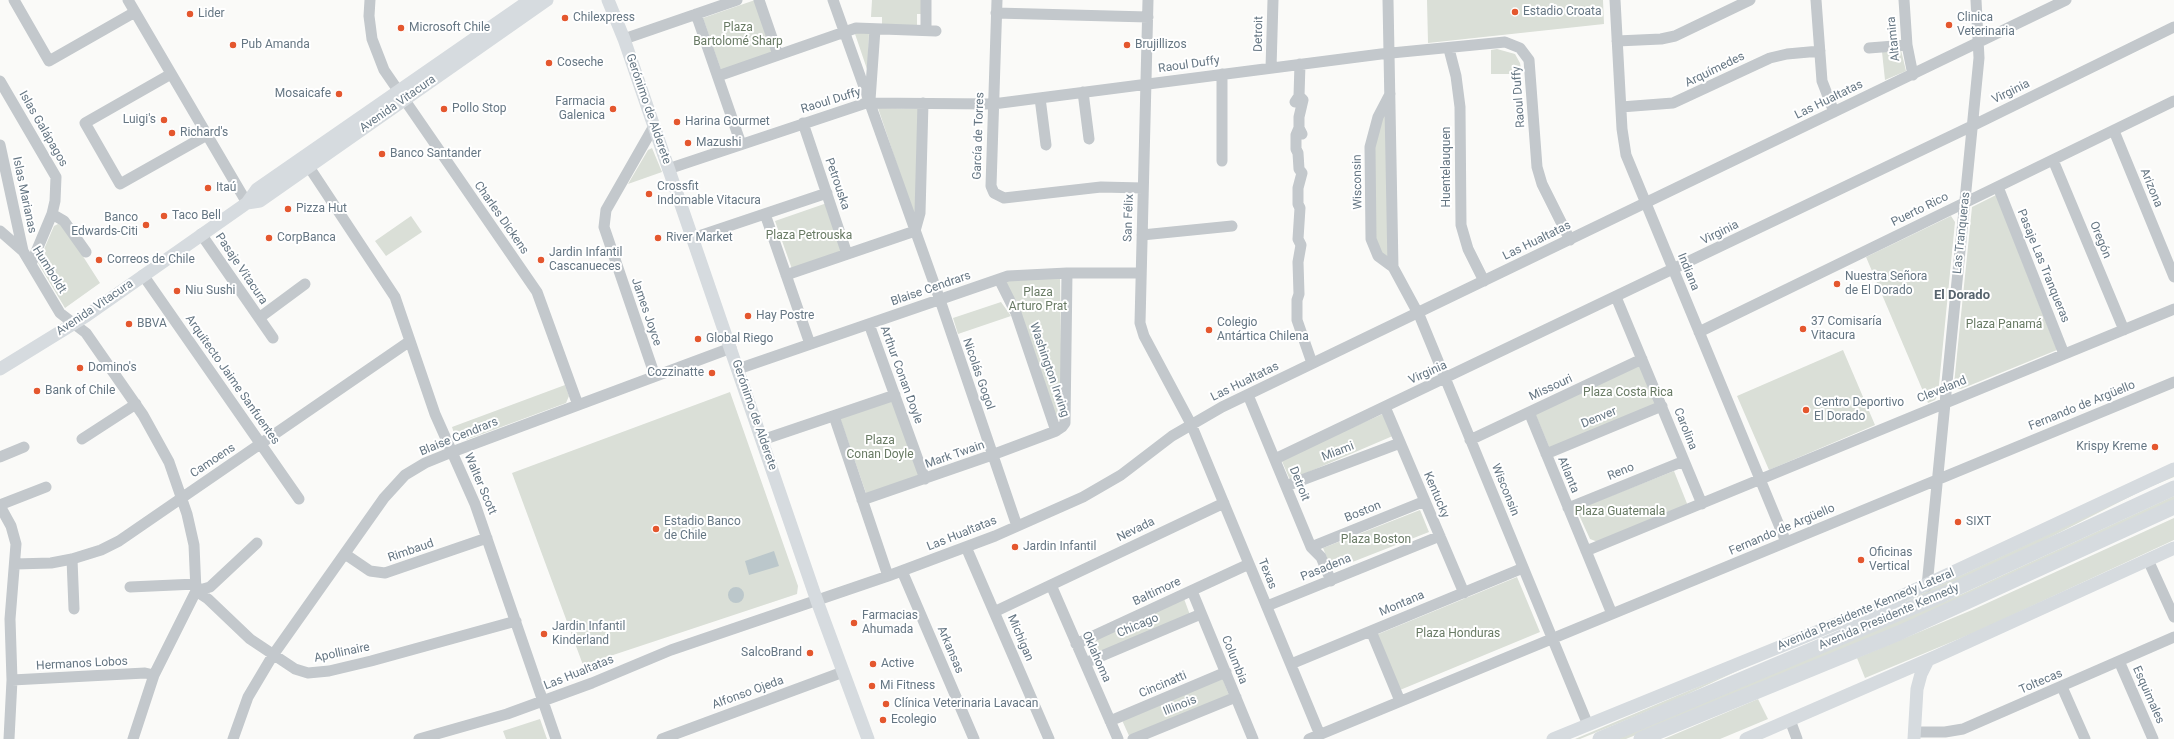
<!DOCTYPE html>
<html>
<head>
<meta charset="utf-8">
<style>
  body { margin:0 }
  canvas { display:block; background:#fafaf8 }
</style>
</head>
<body>
<canvas width="2174" height="739"></canvas>
<script>
const context = document.querySelector('canvas').getContext('2d');
context.lineJoin = 'round';
function paint(path, color) { context.fillStyle = color; context.fill(path, 'evenodd'); }
const shape = rows => new Path2D(rows.map(r => 'M' + r).join(''));
function strokePath(path, color, width, dash) { context.strokeStyle = color; context.lineWidth = width; context.lineCap = dash ? 'butt' : 'round'; context.setLineDash(dash || []); context.stroke(path); }
function label(font, color, halo, rows, align = 'center') {
  context.font = font + ' Roboto,sans-serif'; context.lineWidth = 4; context.setLineDash([]); context.textBaseline = 'middle'; context.strokeStyle = halo; context.fillStyle = color; for (const [text, x, y, turn = 0] of rows) {
    context.save(); context.translate(x, y); context.rotate((+turn || 0) * Math.PI / 180); context.textAlign = isNaN(turn) ? turn : align; if (halo) context.strokeText(text, 0, 0); context.fillText(text, 0, 0); context.restore();
  }
}
const green = shape([
  [755,0,773,52,721,70,703,18],
  [872,0,924,0,924,14,917,14,917,25,882,25,882,17,871,17],
  [1427,0,1603,0,1604,24,1428,43],
  [854,31,869,31,868,72],
  [1497,49,1515,54,1520,63,1522,74,1491,74,1491,50],
  [1901,50,1906,71,1885,80,1882,52],
  [878,108,918,109,916,221],
  [1388,109,1388,260,1378,248,1375,239,1374,149,1380,122],
  [652,148,662,172,628,184,648,150],
  [1996,195,2057,350,1961,389,1957,389,1954,384,1972,207],
  [827,203,844,251,792,269,775,221],
  [411,216,422,232,386,256,375,241],
  [1951,216,1955,222,1938,395,1935,400,1928,403,1866,257],
  [58,224,63,225,100,283,65,308,38,263,54,226],
  [1060,276,1062,417,1055,418,1001,280],
  [1001,302,1011,316,958,334,953,318],
  [1843,350,1875,425,1769,470,1737,396],
  [1640,363,1657,406,1550,449,1534,411],
  [565,385,569,396,566,403,466,440,455,436,452,427],
  [730,392,798,586,797,594,583,665,512,473],
  [894,399,921,477,867,496,840,418],
  [1385,413,1395,435,1290,480,1281,459],
  [1674,471,1688,506,1598,542,1590,539,1579,515,1580,508],
  [2174,475,2174,477,2145,489,2033,546,1951,584,1894,607],
  [2174,496,2174,501,1894,629,1626,739,1617,739,1960,595],
  [1420,510,1429,532,1332,570,1323,548],
  [2174,518,2174,540,1978,631,1865,678,1857,658,1972,610],
  [1517,577,1540,632,1400,690,1376,635],
  [1183,596,1190,615,1092,657,1084,642],
  [1752,664,1675,700,1580,739,1575,739],
  [1222,677,1230,698,1130,738,1121,718],
  [1758,699,1768,719,1720,739,1664,739],
  [540,719,547,739,506,739,503,731]
]);
const water = shape([
  [774,551,779,566,749,575,745,561],
  '728 595a8 8 0 1 1 16 0a8 8 0 1 1-16 0Z'
]);
const minor = shape([
  [14,0,49,61,135,12],
  [128,0,247,203],
  [370,0,369,16,372,39,384,70,537,292,578,405],
  [759,0,778,55],
  [833,0,940,300,1017,526],
  [997,0,991,186,994,193,1004,198,1101,187,1143,188],
  [1148,0,1140,323,1144,336,1191,424,1320,735],
  [1388,0,1393,267,1420,317,1588,725],
  [1615,0,1622,129,1626,155,1786,542],
  [1816,0,1822,81,1834,112],
  [1904,0,1907,45,1913,75],
  [996,13,1148,17],
  [696,14,741,144],
  [926,30,926,0],
  [624,39,737,0],
  [1617,41,1661,39,1675,36,1750,0],
  [1869,48,1907,45],
  [1449,49,1456,76,1460,107,1461,225,1468,249,1484,281],
  [1271,68,1273,0],
  [171,74,85,123,120,184,207,135],
  [1222,74,1222,161],
  [718,76,856,28,936,31],
  [0,81,56,177,55,201,52,214,31,264],
  [1083,92,1089,139],
  [1390,94,1378,117,1370,147,1371,239,1378,256,1393,267],
  [1299,96,1303,100,1299,117,1299,128,1302,134],
  [1040,98,1046,145],
  [870,100,875,29],
  [1295,102,1299,96,1300,64],
  [1621,107,1673,103,1770,58,1787,54,1820,51],
  [803,123,847,254],
  [654,126,606,210,604,227,655,376],
  [1299,128,1296,135,1296,149,1298,153,1299,169,1302,173,1298,188,1298,204,1300,208,1298,239,1301,245,1298,262,1299,294,1297,300,1297,320,1312,363],
  [2114,131,2174,277],
  [0,145,23,251],
  [2053,160,2124,330],
  [309,167,395,297,435,414,475,504,556,739],
  [668,169,866,103,993,104,1381,54,1505,42,1520,48,1529,60,1537,167,1542,184,1570,240],
  [1998,187,2064,354],
  [52,214,64,221,86,252],
  [765,214,810,344],
  [0,231,23,251,60,313,86,333,143,415,169,462,187,514,194,545,196,591,154,675,133,739],
  [201,234,273,338],
  [1142,235,1232,226],
  [693,238,827,193],
  [143,275,299,499],
  [786,275,915,231,920,213,923,103],
  [999,279,1016,313,1056,431],
  [1616,297,1702,504],
  [259,318,305,284],
  [869,324,925,479],
  [1699,332,2174,101],
  [738,369,1008,276,1067,273,1140,273],
  [1248,395,1311,547,1321,557,1331,581],
  [1385,407,1464,593],
  [1529,412,1612,614],
  [834,416,888,576],
  [82,439,136,404],
  [762,440,895,395],
  [1470,440,1642,359],
  [1546,454,1662,406],
  [0,457,24,447],
  [1275,459,1972,126,2174,27],
  [1286,486,1400,443],
  [862,500,992,455,1056,431,1062,427,1065,423,1067,273],
  [0,505,46,487],
  [0,506,11,526,16,544,10,619,12,680,9,739],
  [1568,508,1684,461],
  [966,547,1049,739],
  [1311,547,1425,501],
  [1586,551,2174,309],
  [345,554,370,571,385,573,487,538],
  [72,559,74,609],
  [2148,560,2174,617],
  [15,564,51,563,72,559,101,550,119,541,410,341],
  [902,571,974,739],
  [1051,585,1118,739],
  [1927,586,1979,58,1976,0],
  [130,587,196,584],
  [196,591,208,599,250,639,295,669,308,673,329,671,371,661,516,621],
  [196,591,210,587,257,543],
  [1192,591,1253,739],
  [1267,606,1440,536],
  [994,612,1224,503],
  [1371,631,1400,701],
  [1076,644,1249,564],
  [2119,661,2153,739],
  [1085,663,1201,614],
  [1291,664,1523,568],
  [12,680,145,673,154,675],
  [2062,687,2085,739],
  [1790,720,1797,739],
  [1110,721,1226,672],
  [1914,732,1945,732,1963,729,2174,637],
  [233,739,248,697,273,655,384,498,405,475,425,463,452,452,731,348],
  [419,739,507,714,592,683,671,650,888,576,995,536,1083,497,1121,475,1172,436,1222,407,2066,0],
  [662,739,843,672],
  [1133,739,1236,697],
  [1309,739,2174,382]
]);
const major = shape([
  [608,0,624,39,817,601,868,739],
  [247,203,257,189,530,0],
  [0,369,86,316,247,203,260,201,547,0],
  [1889,602,2174,469],
  [1553,739,1858,615],
  [1746,739,1937,656,2174,548],
  [1914,739,1917,689,1921,674,1928,660]
]);
const highway = shape([
  [1849,625,1898,599],
  [1600,739,1942,595,2174,488],
  [1641,739,1899,633,2174,507]
]);
const markers = [
  [1515,12,4,"#e4572e"],
  [190,14,4,"#e4572e"],
  [565,18,4,"#e4572e"],
  [1949,25,4,"#e4572e"],
  [401,28,4,"#e4572e"],
  [233,45,4,"#e4572e"],
  [1127,45,4,"#e4572e"],
  [549,63,4,"#e4572e"],
  [339,94,4,"#e4572e"],
  [444,109,4,"#e4572e"],
  [613,109,4,"#e4572e"],
  [164,120,4,"#e4572e"],
  [677,122,4,"#e4572e"],
  [172,133,4,"#e4572e"],
  [688,143,4,"#e4572e"],
  [382,154,4,"#e4572e"],
  [208,188,4,"#e4572e"],
  [649,194,4,"#e4572e"],
  [288,209,4,"#e4572e"],
  [164,216,4,"#e4572e"],
  [146,225,4,"#e4572e"],
  [269,238,4,"#e4572e"],
  [658,238,4,"#e4572e"],
  [99,260,4,"#e4572e"],
  [541,260,4,"#e4572e"],
  [1837,284,4,"#e4572e"],
  [177,291,4,"#e4572e"],
  [748,316,4,"#e4572e"],
  [129,324,4,"#e4572e"],
  [1803,329,4,"#e4572e"],
  [1209,330,4,"#e4572e"],
  [698,339,4,"#e4572e"],
  [80,368,4,"#e4572e"],
  [712,373,4,"#e4572e"],
  [37,391,4,"#e4572e"],
  [1806,410,4,"#e4572e"],
  [2155,447,4,"#e4572e"],
  [1958,522,4,"#e4572e"],
  [656,529,4,"#e4572e"],
  [1015,547,4,"#e4572e"],
  [1861,560,4,"#e4572e"],
  [854,623,4,"#e4572e"],
  [544,634,4,"#e4572e"],
  [810,653,4,"#e4572e"],
  [873,664,4,"#e4572e"],
  [872,686,4,"#e4572e"],
  [886,704,4,"#e4572e"],
  [883,720,4,"#e4572e"]
];
const poiNames = [
  ["Estadio Croata",1523,12],
  ["Lider",198,14],
  ["Chilexpress",573,18],
  ["Clinica",1957,18],
  ["Veterinaria",1957,32],
  ["Microsoft Chile",409,28],
  ["Pub Amanda",241,45],
  ["Brujillizos",1135,45],
  ["Coseche",557,63],
  ["Mosaicafe",331,94,"right"],
  ["Farmacia",605,102,"right"],
  ["Galenica",605,116,"right"],
  ["Pollo Stop",452,109],
  ["Luigi's",156,120,"right"],
  ["Harina Gourmet",685,122],
  ["Richard's",180,133],
  ["Mazushi",696,143],
  ["Banco Santander",390,154],
  ["Crossfit",657,187],
  ["Indomable Vitacura",657,201],
  ["Itaú",216,188],
  ["Pizza Hut",296,209],
  ["Taco Bell",172,216],
  ["Banco",138,218,"right"],
  ["Edwards-Citi",138,232,"right"],
  ["CorpBanca",277,238],
  ["River Market",666,238],
  ["Jardin Infantil",549,253],
  ["Cascanueces",549,267],
  ["Correos de Chile",107,260],
  ["Nuestra Señora",1845,277],
  ["de El Dorado",1845,291],
  ["Niu Sushi",185,291],
  ["Hay Postre",756,316],
  ["37 Comisaría",1811,322],
  ["Vitacura",1811,336],
  ["Colegio",1217,323],
  ["Antártica Chilena",1217,337],
  ["BBVA",137,324],
  ["Global Riego",706,339],
  ["Domino's",88,368],
  ["Cozzinatte",704,373,"right"],
  ["Bank of Chile",45,391],
  ["Centro Deportivo",1814,403],
  ["El Dorado",1814,417],
  ["Krispy Kreme",2147,447,"right"],
  ["Estadio Banco",664,522],
  ["de Chile",664,536],
  ["SIXT",1966,522],
  ["Jardin Infantil",1023,547],
  ["Oficinas",1869,553],
  ["Vertical",1869,567],
  ["Farmacias",862,616],
  ["Ahumada",862,630],
  ["Jardin Infantil",552,627],
  ["Kinderland",552,641],
  ["SalcoBrand",802,653,"right"],
  ["Active",881,664],
  ["Mi Fitness",880,686],
  ["Clínica Veterinaria Lavacan",894,704],
  ["Ecolegio",891,720]
];
const parkNames = [
  ["Plaza",738,28],
  ["Bartolomé Sharp",738,42],
  ["Plaza Petrouska",809,236],
  ["Plaza",1038,293],
  ["Arturo Prat",1038,307],
  ["Plaza Panamá",2004,325],
  ["Plaza Costa Rica",1628,393],
  ["Plaza",880,441],
  ["Conan Doyle",880,455],
  ["Plaza Guatemala",1620,512],
  ["Plaza Boston",1376,540],
  ["Plaza Honduras",1458,634]
];
const streetNames = [
  ["Detroit",1259,34,-89],
  ["Altamira",1894,39,-96],
  ["Raoul Duffy",1189,65,-8],
  ["Arquímedes",1715,70,-26],
  ["Virginia",2011,92,-26],
  ["Raoul Duffy",1519,97,-94],
  ["Las Hualtatas",1829,100,-26],
  ["Raoul Duffy",831,101,-17],
  ["Avenida Vitacura",398,104,-35],
  ["Gerónimo de Alderete",648,109,71],
  ["Islas Galápagos",43,129,60],
  ["García de Torres",979,136,-88],
  ["Huentelauquen",1447,167,-90],
  ["Wisconsin",1358,182,-91],
  ["Petrouska",837,184,71],
  ["Arizona",2151,188,68],
  ["Islas Marianas",24,195,78],
  ["Puerto Rico",1920,210,-26],
  ["Charles Dickens",501,218,55],
  ["San Félix",1129,218,-88],
  ["Virginia",1720,233,-26],
  ["Las Tranqueras",1962,233,-84],
  ["Oregón",2100,240,68],
  ["Las Hualtatas",1537,241,-26],
  ["Pasaje Las Tranqueras",2043,266,68],
  ["Pasaje Vitacura",241,269,56],
  ["Humboldt",49,270,58],
  ["Indiana",1688,272,68],
  ["Blaise Cendrars",931,289,-19],
  ["Avenida Vitacura",95,308,-34],
  ["James Joyce",646,312,71],
  ["Washington Irwing",1049,370,71],
  ["Virginia",1428,373,-24],
  ["Nicolás Gogol",978,374,71],
  ["Arthur Conan Doyle",901,375,70],
  ["Arquitecto Jaime Sanfuentes",232,380,55],
  ["Las Hualtatas",1245,382,-26],
  ["Missouri",1551,388,-25],
  ["Cleveland",1942,390,-22],
  ["Fernando de Argüello",2082,406,-22],
  ["Gerónimo de Alderete",754,415,71],
  ["Denver",1599,418,-22],
  ["Carolina",1685,429,68],
  ["Blaise Cendrars",459,437,-22],
  ["Miami",1338,452,-21],
  ["Mark Twain",955,455,-19],
  ["Camoens",213,461,-34],
  ["Reno",1621,472,-22],
  ["Atlanta",1568,475,68],
  ["Walter Scott",480,484,67],
  ["Detroit",1299,484,68],
  ["Wisconsin",1505,490,68],
  ["Kentucky",1436,495,67],
  ["Boston",1363,512,-22],
  ["Nevada",1136,530,-26],
  ["Fernando de Argüello",1782,530,-23],
  ["Las Hualtatas",962,534,-22],
  ["Rimbaud",411,551,-19],
  ["Pasadena",1326,568,-22],
  ["Texas",1267,574,68],
  ["Baltimore",1157,592,-25],
  ["Montana",1402,604,-23],
  ["Avenida Presidente Kennedy Lateral",1866,610,-23],
  ["Avenida Presidente Kennedy",1889,617,-23],
  ["Chicago",1138,626,-23],
  ["Michigan",1020,638,67],
  ["Arkansas",950,650,67],
  ["Apollinaire",342,653,-12],
  ["Oklahoma",1096,657,66],
  ["Columbia",1234,660,68],
  ["Hermanos Lobos",82,664,-3],
  ["Las Hualtatas",579,673,-22],
  ["Toltecas",2041,682,-23],
  ["Cincinatti",1163,685,-23],
  ["Alfonso Ojeda",748,693,-20],
  ["Esquimales",2148,695,66],
  ["Illinois",1180,706,-22]
];
const neighbourhoodNames = [
  ["El Dorado",1962,296]
];
paint(green, '#dadfd7');
paint(water, '#bbc7cb');
strokePath(minor, '#c3c8cc', 11);
strokePath(major, '#d6dbdf', 13);
strokePath(highway, '#d6dbdf', 15);
for (const [x, y, r, color] of markers) { const dot = new Path2D(); dot.arc(x, y, r, 0, 2 * Math.PI); context.fillStyle = color; context.fill(dot); strokePath(dot, '#fff', 1.5); }
label('12px', '#657683', '#fff', poiNames, 'left');
label('12px', '#687a64', '#fff', parkNames);
label('12px', '#657683', '#fff', streetNames);
label('bold 13px', '#57646e', '#fff', neighbourhoodNames);
</script>
</body>
</html>
